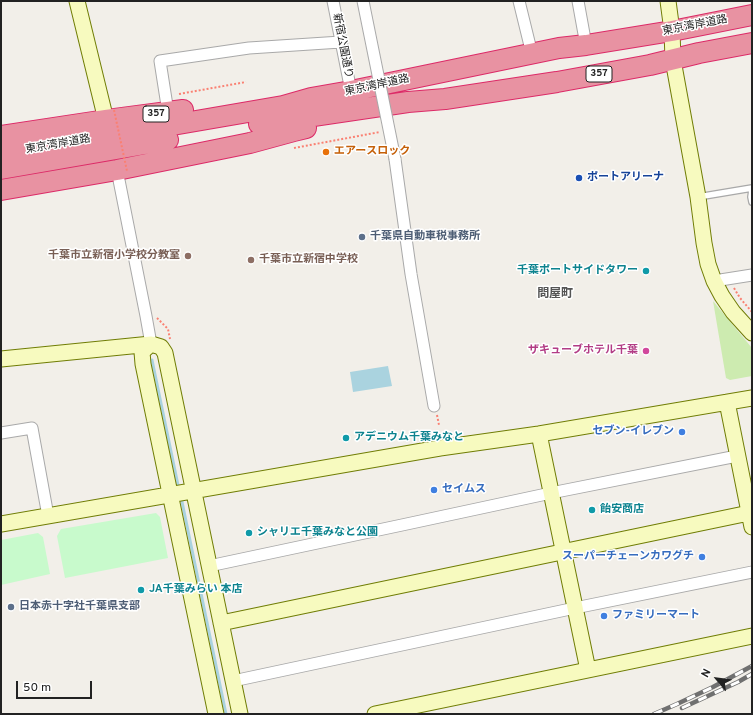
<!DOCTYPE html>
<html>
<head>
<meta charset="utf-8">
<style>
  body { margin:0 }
  #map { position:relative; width:753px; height:715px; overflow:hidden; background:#f2efe9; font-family:Overpass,sans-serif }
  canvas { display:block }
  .frame { position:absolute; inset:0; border:2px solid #222; pointer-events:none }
  .north { position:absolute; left:697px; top:659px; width:40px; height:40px; -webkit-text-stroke:3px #fff; paint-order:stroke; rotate:298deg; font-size:11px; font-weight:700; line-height:16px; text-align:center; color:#222 }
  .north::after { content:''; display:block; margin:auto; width:14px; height:18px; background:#222; clip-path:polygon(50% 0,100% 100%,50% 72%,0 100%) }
  .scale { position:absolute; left:16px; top:681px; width:76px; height:18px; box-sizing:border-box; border:2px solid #222; border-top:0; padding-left:5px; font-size:12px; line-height:14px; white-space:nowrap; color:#222; -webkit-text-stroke:3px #fff; paint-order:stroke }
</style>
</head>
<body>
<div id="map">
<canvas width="753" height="715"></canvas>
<div class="frame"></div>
<div class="north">N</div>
<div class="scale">50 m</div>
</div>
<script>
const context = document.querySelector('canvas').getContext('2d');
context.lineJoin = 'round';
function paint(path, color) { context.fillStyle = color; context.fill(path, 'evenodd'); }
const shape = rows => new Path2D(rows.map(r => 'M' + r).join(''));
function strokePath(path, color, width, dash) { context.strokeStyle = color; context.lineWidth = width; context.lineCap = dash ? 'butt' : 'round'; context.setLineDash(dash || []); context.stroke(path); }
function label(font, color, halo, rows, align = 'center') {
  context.font = font + ' Overpass,"Noto Sans JP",sans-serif'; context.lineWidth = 3; context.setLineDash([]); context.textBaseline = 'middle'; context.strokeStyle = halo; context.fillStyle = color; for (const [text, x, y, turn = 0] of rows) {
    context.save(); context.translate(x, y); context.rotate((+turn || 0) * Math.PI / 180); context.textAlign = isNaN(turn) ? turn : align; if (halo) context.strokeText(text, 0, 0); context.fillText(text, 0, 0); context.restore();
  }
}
const grass = shape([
  [713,301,752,348,752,376,730,380,726,378]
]);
const park = shape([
  [156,513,160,517,168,558,65,578,57,536,61,529],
  [38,533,43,537,50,574,1,585,1,540]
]);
const water = shape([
  [388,366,392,386,353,392,350,372]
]);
const stream = shape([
  [152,360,179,490],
  [181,497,226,714]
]);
const path = shape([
  [179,94,246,82],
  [294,148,380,132],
  [734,288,740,298,752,312],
  [157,318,168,329,170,339],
  [437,415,439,425]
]);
const lane = shape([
  [752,190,751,197,752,202],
  [698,197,752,188]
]);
const street = shape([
  [333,1,351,91],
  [519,1,532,54],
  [578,1,586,45],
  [168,112,160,61,249,48,341,42],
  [395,159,411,274,434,406],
  [117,170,146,316,151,344],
  [714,281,752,275],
  [1,433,32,428,48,516],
  [209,566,402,525,551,493,737,456],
  [233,681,575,608,752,572]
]);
const secondary = shape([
  [77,1,106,120],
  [668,1,672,31,673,60,698,197,704,243,708,264,714,281,722,296,733,312,752,333],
  [151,344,142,352,143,364,216,714],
  [1,359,151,344,161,347,165,353,240,714],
  [727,402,752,527],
  [539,434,588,670],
  [1,524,440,448,539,434,752,398],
  [221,623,749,513],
  [375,714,752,636]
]);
const highway = shape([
  [259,124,408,102,445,99,557,82,650,65,699,53,752,43],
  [1,136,106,120,183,110],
  [1,155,132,132,283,106,311,98,351,91,559,48,586,45,672,31,752,15],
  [1,169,168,140],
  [1,190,117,170,250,143,294,131,306,128]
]);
const rail = shape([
  [682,708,738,682,752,674],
  [654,714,677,704,713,687,752,666]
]);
const pathBridge = shape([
  [114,110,127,171]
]);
const streetBridge = shape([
  [363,1,395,159]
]);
const markers = [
  [326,152,4,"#e8710a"],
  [579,178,4,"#1a4fb4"],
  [362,237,4,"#5c6f8a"],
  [188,256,4,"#8d6e63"],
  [251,260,4,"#8d6e63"],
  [646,271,4,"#0f9aa8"],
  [646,351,4,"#d1479c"],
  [682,432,4,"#3f7fe0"],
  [346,438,4,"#0f9aa8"],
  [434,490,4,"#3f7fe0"],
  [592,510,4,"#0f9aa8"],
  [249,533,4,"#0f9aa8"],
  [702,557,4,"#3f7fe0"],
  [141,590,4,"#0f9aa8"],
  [11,607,4,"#5c6f8a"],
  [604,616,4,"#3f7fe0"]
];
const shields = [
  [599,74,26],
  [156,114,26]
];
const shieldNames = [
  ["357",599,74],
  ["357",156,114]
];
const streetNames = [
  ["東京湾岸道路",695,26,-11],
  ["新宿公園通り",342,46,79],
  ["東京湾岸道路",377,86,-12],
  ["東京湾岸道路",58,145,-10]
];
const foodNames = [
  ["エアースロック",334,152]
];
const transitNames = [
  ["ポートアリーナ",587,178]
];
const serviceNames = [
  ["千葉県自動車税事務所",370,237],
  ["日本赤十字社千葉県支部",19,607]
];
const educationNames = [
  ["千葉市立新宿小学校分教室",180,256],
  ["千葉市立新宿中学校",259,260,"left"]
];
const cultureNames = [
  ["千葉ポートサイドタワー",638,271,"right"],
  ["アデニウム千葉みなと",354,438],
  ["飴安商店",600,510],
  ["シャリエ千葉みなと公園",257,533],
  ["JA千葉みらい 本店",149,590]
];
const hotelNames = [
  ["ザキューブホテル千葉",638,351]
];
const shopNames = [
  ["セブン-イレブン",674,432],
  ["セイムス",442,490,"left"],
  ["スーパーチェーンカワグチ",694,557],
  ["ファミリーマート",612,616,"left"]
];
const neighbourhoodNames = [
  ["問屋町",555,295]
];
paint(grass, '#cdebb0');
paint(park, '#c8facc');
paint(water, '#aad3df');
strokePath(stream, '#aad3df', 3);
strokePath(lane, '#a9a9a9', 8);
strokePath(street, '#a9a9a9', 13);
strokePath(secondary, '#707d05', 17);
strokePath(highway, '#dc2a67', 22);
strokePath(path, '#fa8072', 2, [2, 2]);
strokePath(lane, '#fff', 5.5);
strokePath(street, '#fff', 11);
strokePath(secondary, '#f7fabf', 15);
strokePath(highway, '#e892a2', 20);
strokePath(rail, '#707070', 4.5);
strokePath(rail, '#fff', 3, [9]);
strokePath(streetBridge, '#a9a9a9', 13, []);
strokePath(pathBridge, '#fa8072', 2, [2, 2]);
strokePath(streetBridge, '#fff', 11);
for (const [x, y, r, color] of markers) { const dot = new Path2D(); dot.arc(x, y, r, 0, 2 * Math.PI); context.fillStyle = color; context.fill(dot); strokePath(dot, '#fff', 1.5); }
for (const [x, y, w] of shields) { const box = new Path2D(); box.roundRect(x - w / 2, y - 8, w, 16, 3); context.fillStyle = '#fff'; context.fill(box); strokePath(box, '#222', 1); }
label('bold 10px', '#222', null, shieldNames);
label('11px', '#222', '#fff', streetNames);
label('bold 11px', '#c56008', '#fff', foodNames, 'left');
label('bold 11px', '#164399', '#fff', transitNames, 'left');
label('bold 11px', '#4e5e75', '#fff', serviceNames, 'left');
label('bold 11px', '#785e54', '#fff', educationNames, 'right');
label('bold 11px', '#0d838f', '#fff', cultureNames, 'left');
label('bold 11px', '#b23c85', '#fff', hotelNames, 'right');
label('bold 11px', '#366cbe', '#fff', shopNames, 'right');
label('bold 12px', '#555', '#fff', neighbourhoodNames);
</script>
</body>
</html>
